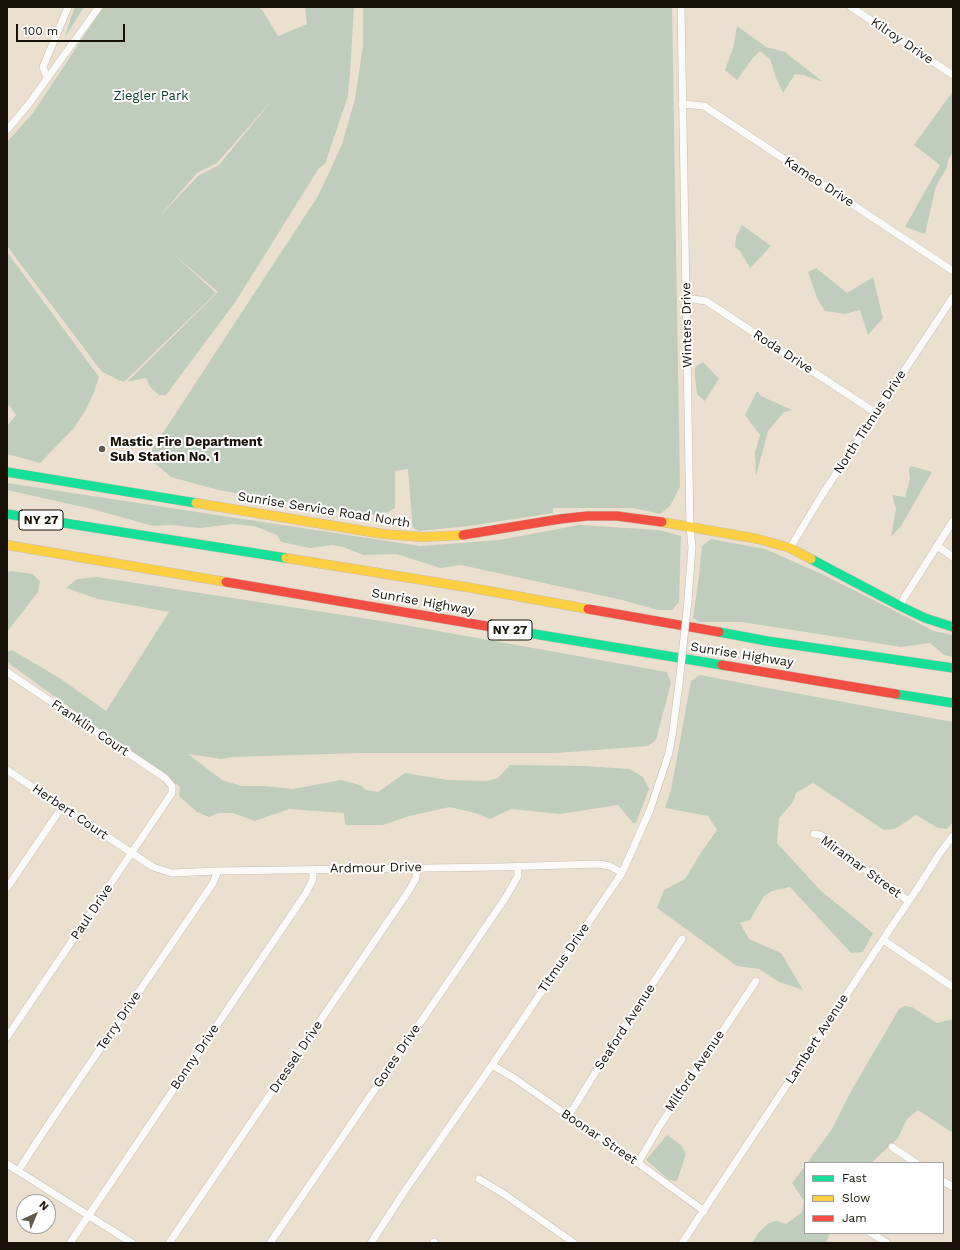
<!DOCTYPE html>
<html>
<head>
<meta charset="utf-8">
<style>
  body { margin:0 }
  #map { position:relative; width:960px; height:1250px; overflow:hidden; background:#ebe0d0; font-family:"Work Sans",sans-serif }
  canvas { display:block }
  .frame { position:absolute; inset:0; border:8px solid #181107; pointer-events:none }
  .legend { position:absolute; left:804px; top:1162px; width:140px; height:72px; box-sizing:border-box; background:#fff; border:1px solid #a3a09c; margin:0; padding:5px 7px; list-style:none; font-size:12px; color:#181107 }
  .legend li { display:flex; align-items:center; gap:8px; height:20px }
  .legend b { width:20px; border:1px solid #a3a09c }
  .north { position:absolute; left:16px; top:1194px; width:40px; height:40px; box-sizing:border-box; background:#fff; border:1px solid #a3a09c; border-radius:50%; rotate:44deg; font-size:11px; font-weight:700; line-height:16px; text-align:center; color:#181107 }
  .north::after { content:''; display:block; margin:auto; width:14px; height:18px; background:#62594d; clip-path:polygon(50% 0,100% 100%,50% 72%,0 100%) }
  .scale { position:absolute; left:16px; top:24px; width:109px; height:18px; box-sizing:border-box; border:2px solid #181107; border-top:0; padding-left:5px; font-size:12px; line-height:14px; white-space:nowrap; color:#181107; -webkit-text-stroke:3px #fff; paint-order:stroke }
</style>
</head>
<body>
<div id="map">
<canvas width="960" height="1250"></canvas>
<div class="frame"></div>
<ul class="legend">
<li><b style="height:5px;background:#16e098"></b>Fast</li>
<li><b style="height:5px;background:#ffcf43"></b>Slow</li>
<li><b style="height:5px;background:#f24e42"></b>Jam</li>
</ul>
<div class="north">N</div>
<div class="scale">100 m</div>
</div>
<script>
const context = document.querySelector('canvas').getContext('2d');
context.lineJoin = 'round';
function paint(path, color) { context.fillStyle = color; context.fill(path, 'evenodd'); }
const shape = rows => new Path2D(rows.map(r => 'M' + r).join(''));
function strokePath(path, color, width, dash) { context.strokeStyle = color; context.lineWidth = width; context.lineCap = dash ? 'butt' : 'round'; context.setLineDash(dash || []); context.stroke(path); }
function label(font, color, halo, rows, align = 'center') {
  context.font = font + ' "Work Sans",sans-serif'; context.lineWidth = 4; context.setLineDash([]); context.textBaseline = 'middle'; context.strokeStyle = halo; context.fillStyle = color; for (const [text, x, y, turn = 0] of rows) {
    context.save(); context.translate(x, y); context.rotate((+turn || 0) * Math.PI / 180); context.textAlign = isNaN(turn) ? turn : align; if (halo) context.strokeText(text, 0, 0); context.fillText(text, 0, 0); context.restore();
  }
}
const green = shape([
  [75,7,84,7,65,37,71,17],
  [103,7,259,7,263,11,278,36,307,24,305,7,354,7,350,73,348,96,325,164,319,168,236,301,166,395,159,395,150,387,146,378,127,382,218,292,171,252,216,293,124,382,120,380,119,381,117,379,102,372,7,246,7,142,33,113],
  [274,98,219,165,198,176,158,218,197,173,217,163],
  [363,7,672,7,680,487,670,506,660,514,633,508,553,508,553,513,469,526,419,531,413,528,412,520,408,469,395,471,395,508,384,514,365,515,218,490,171,477,151,460,151,451,318,196,327,177,342,144,355,99,363,46],
  [737,26,766,47,785,52,823,82,803,75,795,74,783,93,776,78,770,59,760,51,753,58,737,80,725,70,733,48],
  [953,91,953,152,948,160,947,168,936,186,925,234,905,227,940,165,914,145],
  [742,225,771,246,750,268,740,251,735,247,736,237],
  [7,252,99,377,94,392,87,408,74,428,40,463,7,454,7,426,16,415,9,405,7,407],
  [816,268,847,293,867,281,873,277,883,318,868,335,860,310,845,314,825,311,817,298,808,272],
  [703,362,719,379,705,401,697,394,695,377,695,367],
  [757,391,761,396,792,410,784,412,768,431,756,476,755,452,760,435,745,415],
  [911,466,932,472,901,526,891,537,896,509,892,495,905,497,910,479,909,469],
  [7,483,420,546,499,540,579,525,659,530,681,536,679,602,672,610,658,610,622,600,461,565,440,568,397,554,363,555,343,547,333,545,310,548,281,542,277,535,254,526,233,524,200,528,171,525,153,526,92,509,7,490],
  [711,539,765,549,822,574,934,631,953,635,953,657,944,655,930,643,901,647,742,622,700,622,693,618,699,576,702,546],
  [11,571,33,574,40,582,38,592,7,632,7,572],
  [97,577,388,622,667,672,671,683,656,740,648,746,557,753,361,753,233,757,221,759,188,754,222,780,241,786,264,786,293,789,341,780,360,785,366,790,378,792,405,773,448,780,487,781,498,778,510,765,585,766,629,769,643,777,649,789,636,823,633,823,618,805,560,814,511,809,490,819,475,813,450,807,409,816,383,825,345,825,344,813,289,809,255,821,233,813,218,813,209,817,197,812,179,796,180,787,7,662,7,652,12,650,61,679,106,711,169,612,98,599,66,588,77,579],
  [700,675,773,689,953,722,953,822,947,829,938,828,916,815,895,829,884,830,813,783,796,793,793,802,779,818,777,843,821,891,873,933,863,952,851,953,790,887,772,891,764,896,750,920,740,923,749,939,781,953,803,990,779,982,759,969,737,966,657,908,664,890,685,879,702,851,717,830,708,816,665,808,671,790,691,681],
  [904,1006,912,1007,937,1023,953,1019,953,1133,918,1110,907,1119,898,1138,871,1163,807,1163,832,1129,850,1093,899,1009],
  [667,1135,681,1145,686,1154,677,1181,669,1180,646,1160],
  [805,1166,805,1233,830,1233,826,1243,752,1243,759,1232,769,1223,777,1221,786,1224,802,1212,804,1201,792,1183]
]);
const street = shape([
  [681,7,690,527,692,547,688,600],
  [851,7,953,75],
  [47,78,43,67,68,7],
  [682,104,704,106,953,271],
  [7,130,28,105,99,7],
  [686,298,706,301,876,413],
  [937,546,953,557],
  [790,548,822,495,953,297],
  [900,606,904,598,953,521],
  [7,672,165,778,172,786,172,793,7,1037],
  [7,770,153,867,172,873,218,871,499,867,598,864,610,866,622,873],
  [814,834,820,835,825,838,833,847,895,890,908,901],
  [7,888,62,807],
  [883,940,953,987],
  [492,1065,514,1078,587,1129,638,1163,704,1211],
  [568,1117,614,1042,682,939],
  [892,1147,916,1163],
  [638,1163,659,1127,756,981],
  [7,1164,132,1243],
  [18,1171,44,1131,213,883,218,871],
  [479,1179,504,1194,574,1243],
  [943,1181,953,1187],
  [871,1233,887,1243],
  [434,1242,435,1243],
  [70,1243,306,893,313,879,313,869],
  [169,1243,410,889,416,878,417,868],
  [270,1243,506,897,518,876,518,866],
  [371,1243,406,1189,492,1065,622,873,650,810,668,756,672,737,679,684],
  [682,1243,890,929,919,886,940,853,953,836]
]);
const fast = shape([
  [7,472,196,503],
  [7,514,286,558],
  [811,559,900,606,925,618,953,627],
  [492,627,722,665],
  [719,632,767,641,953,668],
  [896,694,953,703]
]);
const slow = shape([
  [196,503,383,534,423,537,463,535],
  [662,522,758,539,790,548,811,559],
  [7,545,226,582],
  [286,558,472,588,588,609]
]);
const jam = shape([
  [463,535,560,519,587,516,617,516,662,522],
  [226,582,492,627],
  [588,609,719,632],
  [722,665,896,694]
]);
const streetBridge = shape([
  [679,684,688,600]
]);
const markers = [
  [102,449,4,"#62594d"]
];
const shields = [
  [41,520,44],
  [510,630,44]
];
const shieldNames = [
  ["NY 27",41,520],
  ["NY 27",510,630]
];
const streetNames = [
  ["Kilroy Drive",902,41,34],
  ["Kameo Drive",819,182,33],
  ["Winters Drive",687,325,-91],
  ["Roda Drive",783,352,33],
  ["North Titmus Drive",870,422,-57],
  ["Sunrise Service Road North",324,510,9],
  ["Sunrise Highway",423,602,10],
  ["Sunrise Highway",742,655,9],
  ["Franklin Court",90,728,34],
  ["Herbert Court",70,812,34],
  ["Miramar Street",861,867,36],
  ["Ardmour Drive",376,868,-1],
  ["Paul Drive",92,912,-56],
  ["Titmus Drive",564,958,-56],
  ["Terry Drive",119,1021,-56],
  ["Seaford Avenue",625,1027,-57],
  ["Lambert Avenue",817,1039,-57],
  ["Gores Drive",397,1056,-56],
  ["Bonny Drive",195,1057,-56],
  ["Dressel Drive",296,1057,-56],
  ["Milford Avenue",695,1071,-56],
  ["Boonar Street",599,1137,34]
];
const parkNames = [
  ["Ziegler Park",151,96]
];
const poiNames = [
  ["Mastic Fire Department",110,442],
  ["Sub Station No. 1",110,457]
];
paint(green, '#c0cdbc');
strokePath(street, '#c6bdb1', 8);
strokePath(fast, '#c6bdb1', 10);
strokePath(slow, '#c6bdb1', 10);
strokePath(jam, '#c6bdb1', 10);
strokePath(street, '#fcfaf8', 7);
strokePath(fast, '#16e098', 9);
strokePath(slow, '#ffcf43', 9);
strokePath(jam, '#f24e42', 9);
strokePath(streetBridge, '#c6bdb1', 8, []);
strokePath(streetBridge, '#fcfaf8', 7);
for (const [x, y, r, color] of markers) { const dot = new Path2D(); dot.arc(x, y, r, 0, 2 * Math.PI); context.fillStyle = color; context.fill(dot); strokePath(dot, '#fff', 1.5); }
for (const [x, y, w] of shields) { const box = new Path2D(); box.roundRect(x - w / 2, y - 10, w, 20, 3); context.fillStyle = '#fff'; context.fill(box); strokePath(box, '#181107', 1); }
label('bold 12px', '#181107', null, shieldNames);
label('13px', '#181107', '#fff', streetNames);
label('13px', '#0a3e29', '#fff', parkNames);
label('bold 13px', '#181107', '#fff', poiNames, 'left');
</script>
</body>
</html>
